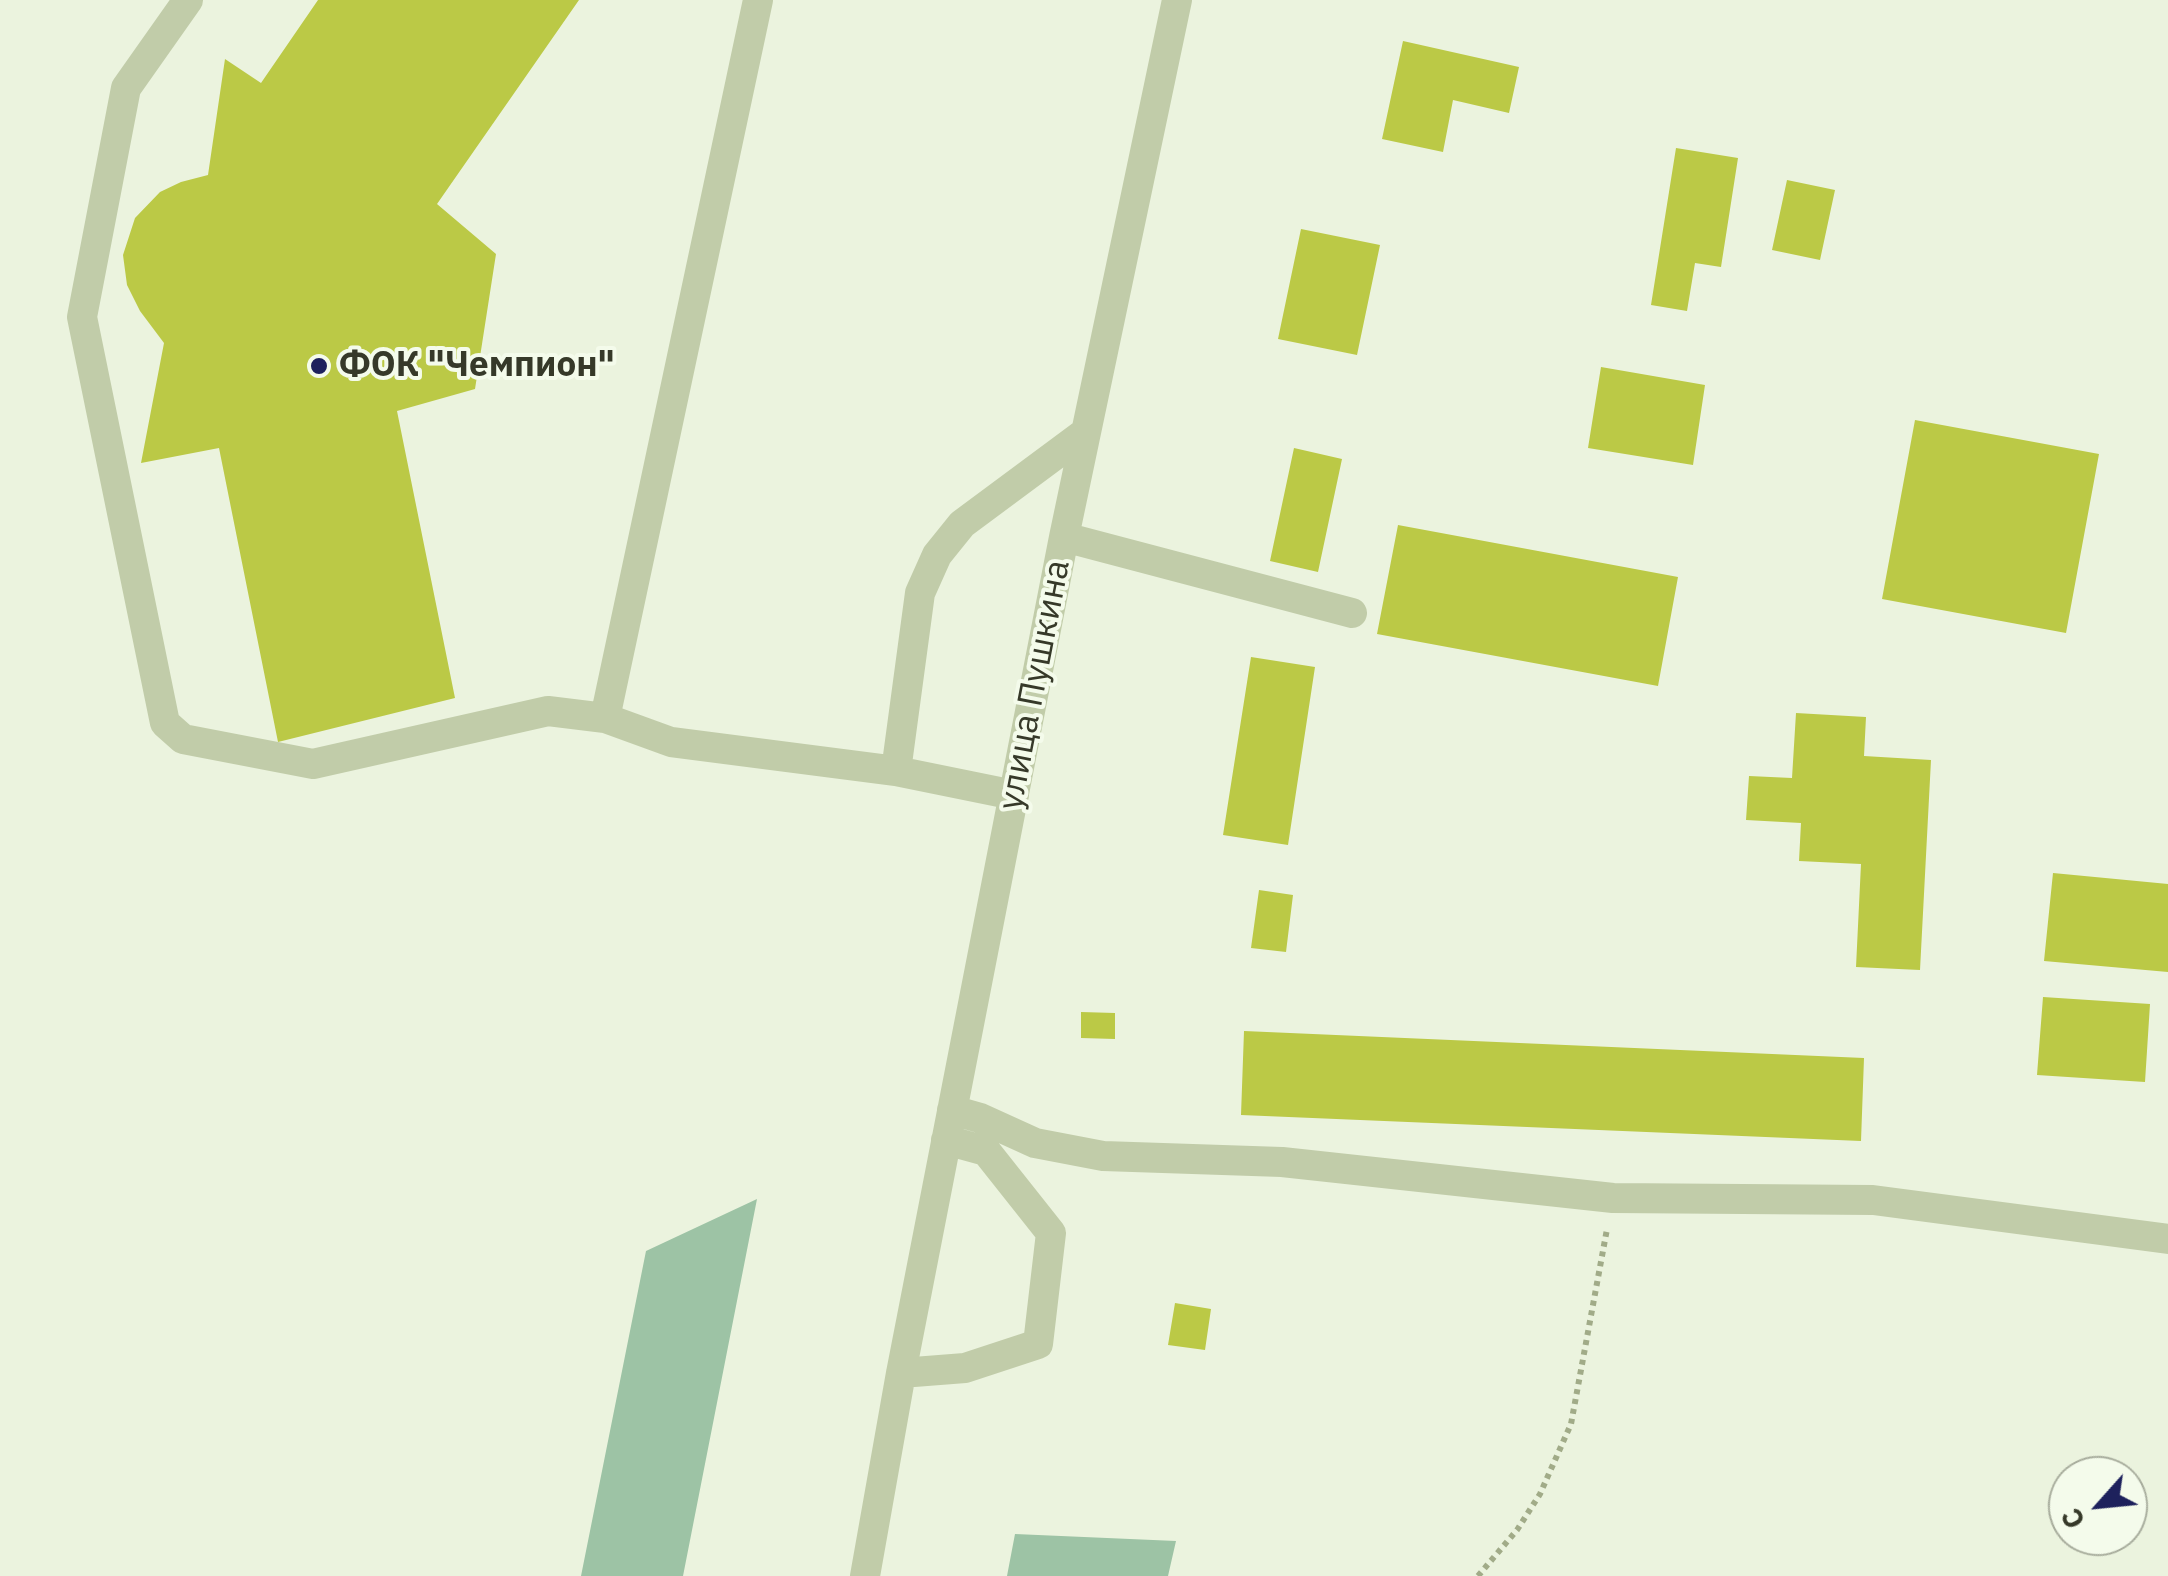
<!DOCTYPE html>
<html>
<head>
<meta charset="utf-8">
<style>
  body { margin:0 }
  #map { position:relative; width:2168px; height:1576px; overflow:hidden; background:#ebf3de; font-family:"IBM Plex Sans",sans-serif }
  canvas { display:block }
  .north { position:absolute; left:2048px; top:1456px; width:100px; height:100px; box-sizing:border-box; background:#f4fbeb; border:2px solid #a8ad9d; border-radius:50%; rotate:243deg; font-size:28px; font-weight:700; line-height:40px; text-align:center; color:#363929 }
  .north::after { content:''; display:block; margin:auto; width:35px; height:45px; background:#1d215c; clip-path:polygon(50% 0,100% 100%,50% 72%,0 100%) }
</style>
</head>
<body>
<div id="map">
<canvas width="2168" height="1576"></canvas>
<div class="north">С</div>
</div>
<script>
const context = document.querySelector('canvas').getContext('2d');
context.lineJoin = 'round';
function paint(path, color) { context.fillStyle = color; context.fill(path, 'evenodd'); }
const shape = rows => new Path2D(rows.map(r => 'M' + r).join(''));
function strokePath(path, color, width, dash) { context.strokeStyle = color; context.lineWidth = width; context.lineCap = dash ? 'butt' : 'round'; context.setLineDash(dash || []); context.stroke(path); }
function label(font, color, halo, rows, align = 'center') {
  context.font = font + ' "IBM Plex Sans",sans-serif'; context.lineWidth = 8; context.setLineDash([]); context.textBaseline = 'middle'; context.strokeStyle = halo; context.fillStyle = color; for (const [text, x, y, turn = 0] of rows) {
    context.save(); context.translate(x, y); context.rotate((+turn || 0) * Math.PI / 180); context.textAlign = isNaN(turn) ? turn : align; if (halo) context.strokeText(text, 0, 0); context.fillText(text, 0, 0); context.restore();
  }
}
const green = shape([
  [757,1199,683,1576,581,1576,646,1251],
  [1015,1534,1176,1541,1168,1576,1007,1576]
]);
const building = shape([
  [318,0,579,0,437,204,496,254,475,389,397,411,455,698,278,742,219,448,141,463,164,343,140,311,127,285,123,255,135,218,160,192,181,182,208,175,225,59,261,83],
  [1403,41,1519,67,1509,113,1453,100,1443,152,1382,139],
  [1676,148,1738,158,1721,267,1695,263,1687,311,1651,305],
  [1787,180,1835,190,1820,260,1772,250],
  [1301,229,1380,245,1357,355,1278,339],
  [1601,367,1705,385,1693,465,1588,448],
  [1915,420,2099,454,2066,633,1882,599],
  [1294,448,1342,459,1318,572,1270,561],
  [1398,525,1678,577,1658,686,1377,634],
  [1251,657,1315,667,1288,845,1223,835],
  [1796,713,1866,717,1864,756,1931,760,1920,970,1856,967,1861,864,1799,861,1801,823,1746,820,1749,776,1792,778],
  [2053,873,2168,884,2168,972,2044,961],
  [1259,890,1293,895,1286,952,1251,948],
  [2043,997,2150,1004,2145,1082,2037,1075],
  [1081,1012,1115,1013,1115,1039,1081,1038],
  [1244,1031,1864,1058,1861,1141,1241,1115],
  [1175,1303,1211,1309,1205,1350,1168,1345]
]);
const path = shape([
  [1478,1576,1517,1530,1540,1494,1571,1424,1607,1229]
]);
const minor = shape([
  [188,0,126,88,82,317,165,723,183,739,313,764,548,711,605,718,671,742,896,771,1014,795],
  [1064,537,1352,613],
  [605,718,758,0],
  [896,771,920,593,937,555,962,524,1086,432],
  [952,1110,980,1118,1035,1143,1103,1156,1282,1162,1613,1198,1873,1200,2168,1239],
  [901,1373,965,1368,1038,1344,1051,1233,986,1151,946,1140],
  [865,1576,901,1373,1064,537,1177,0]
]);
const markers = [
  [319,366,10,"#1d215c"]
];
const poiNames = [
  ["ФОК \"Чемпион\"",339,366]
];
const streetNames = [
  ["улица Пушкина",1035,685,-79]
];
paint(green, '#9dc3a5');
paint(building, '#bbc946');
strokePath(path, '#a1ab88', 6, [5, 5]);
strokePath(minor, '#c1cca9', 30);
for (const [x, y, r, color] of markers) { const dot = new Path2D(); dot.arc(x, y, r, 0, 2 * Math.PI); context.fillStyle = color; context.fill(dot); strokePath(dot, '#f4fbeb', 4); }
label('bold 35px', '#363929', '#f4fbeb', poiNames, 'left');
label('35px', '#363929', '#f4fbeb', streetNames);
</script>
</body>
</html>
